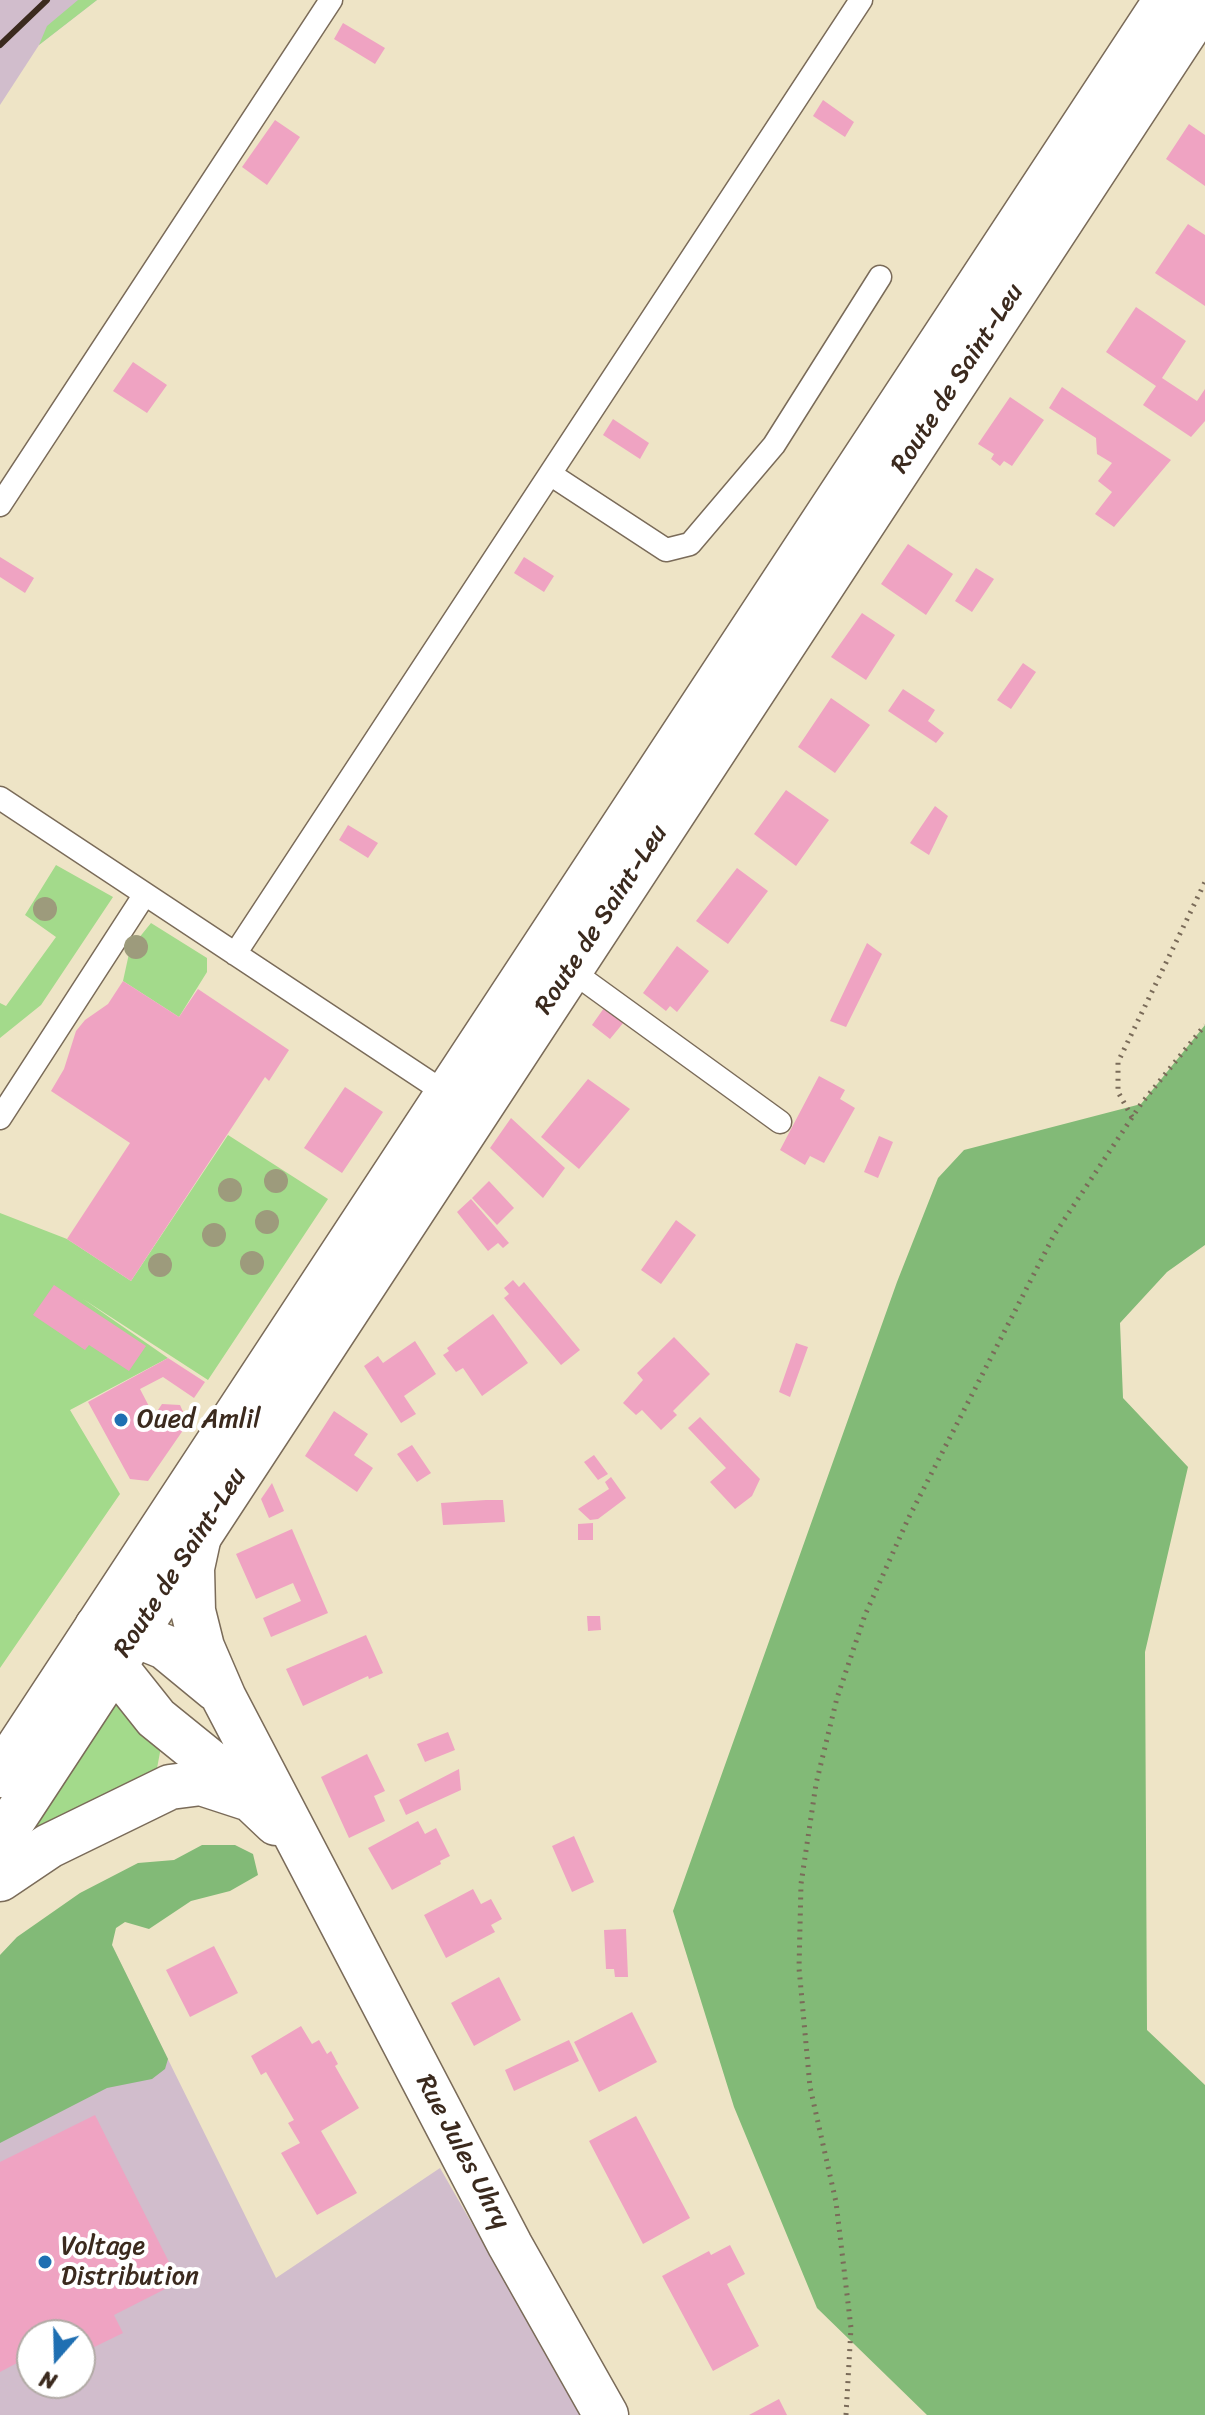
<!DOCTYPE html>
<html>
<head>
<meta charset="utf-8">
<style>
  body { margin:0 }
  #map { position:relative; width:1205px; height:2415px; overflow:hidden; background:#eee4c6; font-family:Sriracha,sans-serif }
  canvas { display:block }
  .north { position:absolute; left:16px; top:2319px; width:80px; height:80px; box-sizing:border-box; background:#fff; border:2px solid #b1aaa5; border-radius:50%; rotate:200deg; font-size:22px; font-weight:700; line-height:32px; text-align:center; color:#3b2a1e }
  .north::after { content:''; display:block; margin:auto; width:28px; height:36px; background:#1f6fb2; clip-path:polygon(50% 0,100% 100%,50% 72%,0 100%) }
</style>
</head>
<body>
<div id="map">
<canvas width="1205" height="2415"></canvas>
<div class="north">N</div>
</div>
<script>
const context = document.querySelector('canvas').getContext('2d');
context.lineJoin = 'round';
function paint(path, color) { context.fillStyle = color; context.fill(path, 'evenodd'); }
const shape = rows => new Path2D(rows.map(r => 'M' + r).join(''));
function strokePath(path, color, width, dash) { context.strokeStyle = color; context.lineWidth = width; context.lineCap = dash ? 'butt' : 'round'; context.setLineDash(dash || []); context.stroke(path); }
function label(font, color, halo, rows, align = 'center') {
  context.font = font + ' Sriracha,sans-serif'; context.lineWidth = 8; context.setLineDash([]); context.textBaseline = 'middle'; context.strokeStyle = halo; context.fillStyle = color; for (const [text, x, y, turn = 0] of rows) {
    context.save(); context.translate(x, y); context.rotate((+turn || 0) * Math.PI / 180); context.textAlign = isNaN(turn) ? turn : align; if (halo) context.strokeText(text, 0, 0); context.fillText(text, 0, 0); context.restore();
  }
}
const industrial = shape([
  [0,0,97,0,39,45,0,105],
  [112,1946,276,2278,440,2168,582,2415,0,2415,0,2064],
  [32,2335,80,2335,80,2383,32,2383]
]);
const green = shape([
  [78,0,97,0,39,45,47,26],
  [56,865,113,897,41,1005,0,1038,0,1003,6,1006,56,937,25,915],
  [151,923,207,958,207,972,179,1017,123,981,130,949],
  [228,1135,328,1199,208,1380,83,1299,168,1358,70,1410,120,1494,0,1668,0,1213,67,1239,131,1281],
  [112,1693,161,1747,155,1779,48,1831,16,1837]
]);
const forest = shape([
  [1205,1025,1205,1245,1167,1272,1120,1323,1123,1398,1188,1467,1145,1652,1147,2030,1205,2085,1205,2415,927,2415,817,2308,734,2107,673,1911,897,1282,938,1178,964,1150,1141,1104],
  [202,1845,235,1845,253,1854,258,1875,230,1891,191,1901,149,1929,125,1922,116,1928,112,1945,168,2059,165,2069,152,2079,107,2088,0,2143,0,1955,17,1937,80,1893,138,1863,174,1860]
]);
const building = shape([
  [343,23,385,48,375,64,334,39],
  [823,100,854,122,845,137,813,116],
  [275,120,300,137,267,185,242,167],
  [1189,124,1205,135,1205,186,1166,159],
  [1188,224,1205,235,1205,306,1155,273],
  [1136,307,1186,341,1162,378,1197,401,1205,389,1205,421,1191,437,1143,405,1156,386,1106,352],
  [133,362,167,385,147,413,113,391],
  [1062,387,1171,460,1114,527,1095,514,1112,492,1098,481,1112,463,1097,454,1096,438,1049,408],
  [1010,397,1044,420,1012,466,1004,461,1000,466,991,459,994,454,978,444],
  [613,419,649,443,640,459,603,435],
  [908,544,953,574,926,615,881,584],
  [0,557,34,578,25,593,0,577],
  [524,557,554,576,544,592,514,573],
  [976,568,994,579,972,612,955,601],
  [862,613,895,635,866,680,831,657],
  [1023,663,1036,672,1011,709,997,700],
  [903,689,935,710,928,721,944,733,936,743,888,711],
  [831,698,870,725,835,773,798,747],
  [786,790,829,820,796,866,754,834],
  [935,806,948,816,929,855,910,843],
  [348,825,378,843,368,858,339,840],
  [737,868,768,891,728,944,696,921],
  [867,943,882,954,846,1027,830,1021],
  [677,946,709,971,677,1012,670,1006,666,1011,643,993],
  [123,981,179,1017,198,989,289,1050,269,1081,265,1077,131,1281,67,1239,130,1143,51,1091,64,1069,76,1031,85,1020,108,1004],
  [604,1008,624,1022,610,1039,592,1025],
  [819,1076,845,1090,840,1099,855,1108,824,1163,810,1156,805,1165,780,1150],
  [588,1079,630,1109,579,1169,541,1137],
  [345,1087,383,1112,342,1173,304,1148],
  [511,1118,565,1168,543,1198,490,1148],
  [879,1136,893,1142,878,1178,864,1172],
  [489,1181,514,1208,497,1225,472,1198],
  [471,1199,509,1243,503,1248,498,1243,488,1251,457,1212],
  [676,1220,696,1235,661,1284,641,1270],
  [513,1280,519,1287,524,1282,580,1350,561,1365,504,1298,509,1294,504,1288],
  [54,1285,146,1346,129,1371,89,1345,85,1350,33,1315],
  [493,1314,528,1363,482,1396,463,1368,456,1372,443,1355,449,1351,447,1348],
  [674,1337,710,1374,673,1411,677,1415,661,1430,642,1410,636,1415,623,1403,643,1380,637,1373],
  [415,1341,436,1374,404,1396,416,1414,401,1423,364,1366,378,1356,383,1363],
  [796,1343,808,1347,790,1397,779,1392],
  [168,1358,205,1382,194,1398,163,1377,140,1389,154,1416,162,1404,180,1405,188,1423,148,1481,130,1479,88,1402],
  [334,1411,368,1434,354,1455,373,1468,357,1492,305,1456],
  [700,1417,760,1479,752,1496,735,1509,710,1482,726,1468,688,1428],
  [412,1445,431,1473,417,1482,397,1454],
  [594,1455,608,1474,598,1480,584,1462],
  [611,1477,626,1498,598,1519,590,1520,578,1509,609,1489,605,1482],
  [272,1483,284,1511,269,1518,261,1499],
  [486,1500,503,1500,505,1522,443,1525,441,1503],
  [593,1523,593,1540,578,1540,578,1524],
  [292,1529,328,1613,271,1637,263,1618,301,1601,293,1583,256,1599,236,1554],
  [587,1616,600,1616,601,1630,588,1631],
  [366,1635,383,1673,369,1679,368,1676,303,1706,286,1669],
  [448,1732,455,1750,425,1762,417,1744],
  [367,1754,385,1791,374,1796,385,1821,349,1838,321,1777],
  [459,1769,461,1790,406,1815,399,1800],
  [418,1821,425,1834,436,1828,450,1856,440,1861,441,1864,392,1890,368,1848],
  [574,1836,594,1882,572,1892,552,1846],
  [473,1889,481,1904,491,1899,502,1919,491,1925,495,1932,446,1958,424,1915],
  [626,1929,628,1977,615,1977,614,1969,606,1969,604,1930],
  [214,1946,238,1993,190,2017,166,1970],
  [499,1977,521,2020,474,2046,451,2003],
  [632,2012,657,2062,599,2092,574,2042],
  [301,2026,312,2044,319,2040,327,2054,331,2051,338,2064,335,2066,359,2108,321,2131,357,2193,317,2215,281,2153,300,2143,288,2123,294,2120,266,2072,261,2075,251,2056],
  [569,2040,579,2061,514,2091,505,2070],
  [95,2115,179,2282,114,2315,123,2333,80,2354,80,2335,32,2335,32,2355,0,2372,0,2162],
  [636,2116,690,2218,643,2244,589,2141],
  [730,2245,745,2274,727,2284,759,2346,713,2371,662,2276,709,2251,711,2255],
  [779,2399,787,2415,749,2415]
]);
const path = shape([
  [1132,1117,1118,1092,1118,1062,1205,882],
  [846,2415,851,2328,836,2202,810,2087,799,1968,801,1884,816,1784,837,1698,865,1615,908,1519,1054,1235,1141,1104,1205,1025]
]);
const lane = shape([
  [550,474,666,550,690,544,774,445,880,277],
  [0,505,331,0],
  [0,798,447,1094],
  [235,954,861,0],
  [569,969,780,1122],
  [0,1118,145,894]
]);
const secondary = shape([
  [200,1531,192,1568,193,1611,202,1647,224,1698,510,2245,606,2415],
  [216,1689,165,1647,123,1630,97,1627,121,1674,156,1718,219,1769,276,1823],
  [0,1879,49,1846,170,1787,201,1783,247,1798]
]);
const primary = shape([
  [0,1775,1166,0],
  [0,1840,1205,1]
]);
const rail = shape([
  [0,45,47,0]
]);
const trees = [
  [45,909],
  [136,947],
  [276,1181],
  [230,1190],
  [267,1222],
  [214,1235],
  [252,1263],
  [160,1265]
];
const markers = [
  [121,1420,8,"#1f6fb2"],
  [45,2262,8,"#1f6fb2"]
];
const streetNames = [
  ["Route de Saint-Leu",958,379,-57],
  ["Route de Saint-Leu",602,920,-57],
  ["Route de Saint-Leu",181,1563,-57],
  ["Rue Jules Uhry",462,2152,62]
];
const poiNames = [
  ["Oued Amlil",137,1420],
  ["Voltage",61,2247],
  ["Distribution",61,2277]
];
paint(industrial, '#d1bdcc');
paint(green, '#a3da8b');
paint(forest, '#82ba77');
paint(building, '#efa3c2');
strokePath(lane, '#7a6b59', 25);
strokePath(secondary, '#7a6b59', 47);
strokePath(primary, '#7a6b59', 47);
strokePath(path, '#7a6b59', 5, [2, 6]);
strokePath(lane, '#fff', 22);
strokePath(secondary, '#fff', 44);
strokePath(primary, '#fff', 44);
strokePath(rail, '#3b2a1e', 6);
context.fillStyle = '#9d9b7c';
for (const [x, y] of trees) { context.beginPath(); context.arc(x, y, 12, 0, 2 * Math.PI); context.fill(); }
for (const [x, y, r, color] of markers) { const dot = new Path2D(); dot.arc(x, y, r, 0, 2 * Math.PI); context.fillStyle = color; context.fill(dot); strokePath(dot, '#fff', 3); }
label('26px', '#3b2a1e', '#fff', streetNames);
label('26px', '#3b2a1e', '#fff', poiNames, 'left');
</script>
</body>
</html>
